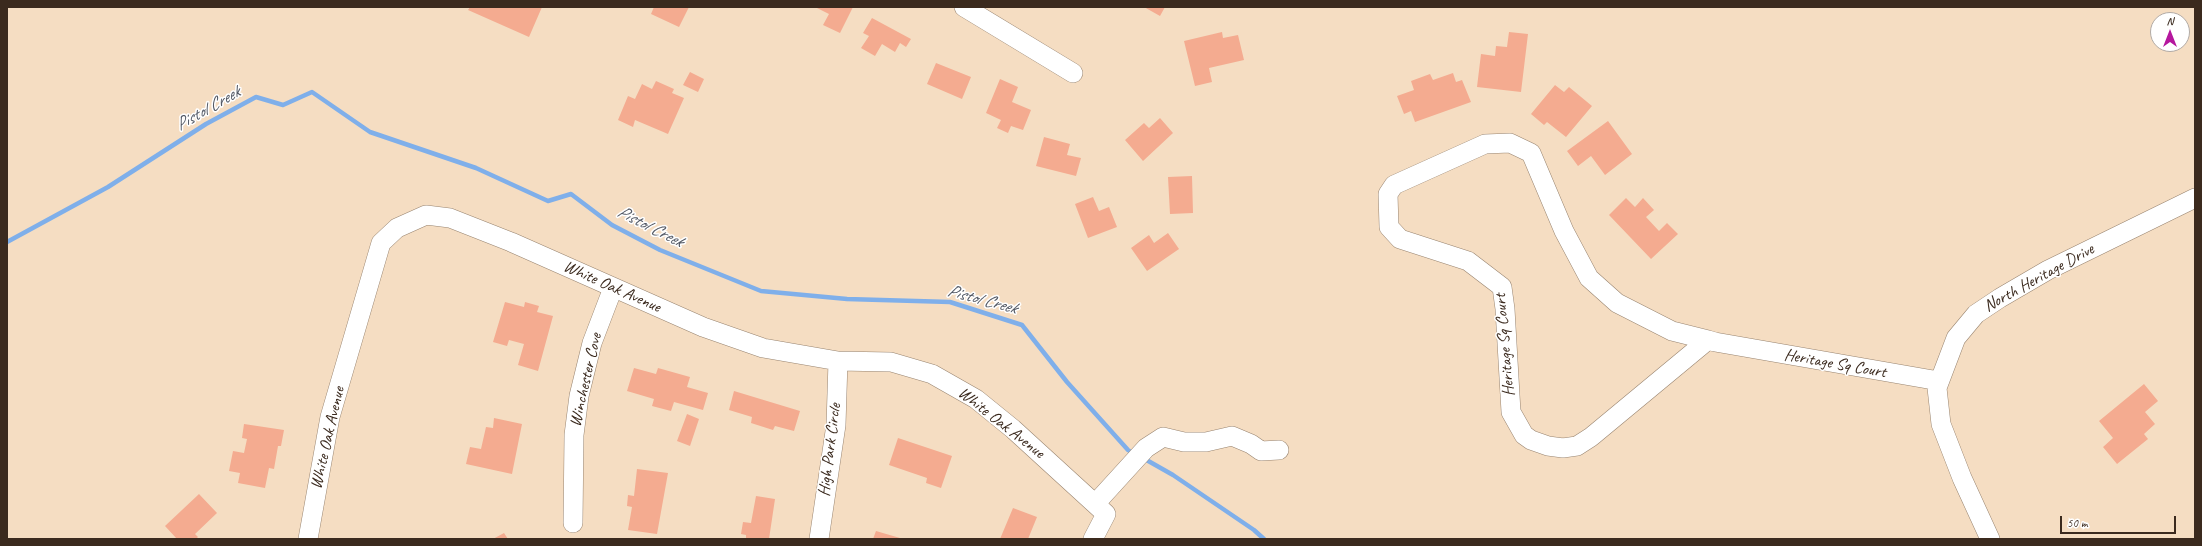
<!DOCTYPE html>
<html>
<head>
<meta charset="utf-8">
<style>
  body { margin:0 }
  #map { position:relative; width:2202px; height:546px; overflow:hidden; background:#f5ddc2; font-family:Caveat,sans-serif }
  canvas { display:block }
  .frame { position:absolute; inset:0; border:8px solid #3b2a1e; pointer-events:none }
  .north { position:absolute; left:2150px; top:12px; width:40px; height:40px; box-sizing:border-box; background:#fff; border:1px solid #b1aaa5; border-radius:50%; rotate:0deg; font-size:11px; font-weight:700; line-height:16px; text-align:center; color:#3b2a1e }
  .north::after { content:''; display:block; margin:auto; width:14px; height:18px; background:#b5179e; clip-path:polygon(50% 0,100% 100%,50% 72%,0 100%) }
  .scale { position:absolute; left:2060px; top:516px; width:116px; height:18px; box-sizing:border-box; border:2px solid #3b2a1e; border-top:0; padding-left:5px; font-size:12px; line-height:14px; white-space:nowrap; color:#3b2a1e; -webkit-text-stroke:3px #fff; paint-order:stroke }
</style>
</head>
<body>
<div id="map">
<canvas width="2202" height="546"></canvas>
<div class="frame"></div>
<div class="north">N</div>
<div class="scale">50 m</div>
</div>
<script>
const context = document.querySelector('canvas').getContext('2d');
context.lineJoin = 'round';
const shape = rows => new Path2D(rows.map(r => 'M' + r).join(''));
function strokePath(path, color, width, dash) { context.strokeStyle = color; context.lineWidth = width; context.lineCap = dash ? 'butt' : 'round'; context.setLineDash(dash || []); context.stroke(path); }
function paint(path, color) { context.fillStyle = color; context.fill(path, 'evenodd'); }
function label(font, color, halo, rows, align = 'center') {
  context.font = font + ' Caveat,sans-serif'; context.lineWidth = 3; context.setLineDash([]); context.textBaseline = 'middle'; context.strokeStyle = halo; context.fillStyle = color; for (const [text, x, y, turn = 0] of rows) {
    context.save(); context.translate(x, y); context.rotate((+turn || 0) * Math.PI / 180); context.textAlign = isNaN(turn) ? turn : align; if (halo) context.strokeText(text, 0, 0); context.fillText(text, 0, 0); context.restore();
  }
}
const stream = shape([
  [7,242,108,187,206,124,256,97,283,105,312,92,370,132,476,168,548,201,571,194,612,225,660,250,761,291,847,299,950,302,1022,325,1067,382,1128,450,1134,454],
  [1143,458,1173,475,1254,530,1264,539]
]);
const building = shape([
  [470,7,542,7,529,37,468,10],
  [654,7,689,7,679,27,651,14],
  [815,7,853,7,840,33,823,25,829,14],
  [1144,7,1165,7,1160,16],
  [872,18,911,39,906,47,900,43,895,52,882,44,875,56,861,48,869,36,863,33],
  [1222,32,1223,38,1238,35,1244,60,1209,68,1212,82,1195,86,1184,41],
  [1509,32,1528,34,1521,92,1477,87,1481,54,1495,56,1496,46,1507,47],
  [936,63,971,77,962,99,927,84],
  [690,72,704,79,698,92,683,85],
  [1453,73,1456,82,1462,80,1471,102,1415,122,1411,111,1404,114,1397,96,1414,90,1411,81,1430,74,1433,80],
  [1000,79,1018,87,1012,102,1031,110,1023,130,1011,126,1008,133,997,128,1001,120,986,113],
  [656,81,674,89,672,93,684,98,668,134,635,120,633,127,618,120,628,96,635,99,642,84,652,89],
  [1555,85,1564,92,1569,87,1592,106,1566,137,1547,122,1544,125,1531,114],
  [1160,118,1173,133,1143,161,1125,140,1144,123,1149,128],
  [1608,121,1632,154,1605,175,1591,156,1578,166,1567,151],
  [1044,137,1070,144,1067,155,1081,158,1076,176,1036,166],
  [1192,176,1193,213,1170,214,1168,177],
  [1093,197,1099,211,1109,207,1117,227,1088,238,1075,204],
  [1626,198,1635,207,1643,198,1654,210,1646,217,1659,231,1667,223,1678,234,1651,259,1609,215],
  [1168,233,1179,249,1147,271,1131,248,1149,235,1154,243],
  [505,302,524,307,525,302,539,306,537,312,553,316,538,371,518,365,524,344,509,340,507,346,493,342],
  [634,368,656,374,658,368,690,377,687,387,708,393,703,410,674,402,671,411,652,406,654,399,627,391],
  [2144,384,2158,401,2145,412,2155,424,2144,434,2148,439,2117,464,2103,447,2113,438,2099,421],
  [734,391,800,411,794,431,775,426,773,430,751,423,752,417,729,410],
  [687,414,699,419,690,446,677,441],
  [494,418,522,424,512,474,466,464,470,447,481,449,486,427,493,428],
  [244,424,284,430,281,446,278,446,274,469,269,468,265,488,238,483,240,473,229,471,233,451,244,453,247,439,242,438],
  [898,438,952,456,941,488,926,483,927,478,889,465],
  [637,469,668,473,657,534,628,530,632,507,627,506,628,495,634,496],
  [199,494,217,513,195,534,198,537,196,539,177,539,165,526],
  [756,496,775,499,769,539,746,539,746,535,741,534,743,522,751,523],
  [1013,508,1037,517,1028,539,1000,539],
  [876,531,900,538,899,539,873,539],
  [504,533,508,539,493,539]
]);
const minor = shape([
  [964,7,1073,73],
  [1708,340,1591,437,1577,446,1563,448,1548,446,1531,440,1524,435,1511,412,1505,309,1502,287,1468,261,1400,239,1389,227,1388,194,1394,185,1485,144,1510,143,1531,153,1564,231,1589,278,1617,303,1672,331,1708,340,1715,342,1939,381],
  [1095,504,1146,448,1163,437,1184,442,1206,442,1232,436,1251,444,1261,451,1279,450],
  [573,523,574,435,579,396,592,343,613,288],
  [308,539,330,417,381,243,397,228,426,215,450,218,511,242,703,327,763,348,838,361,891,362,932,374,976,399,1013,429,1106,514,1093,539],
  [819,539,836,425,838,361],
  [1990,539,1962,478,1941,424,1937,388,1956,338,1976,314,2000,298,2048,270,2195,198]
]);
const streetNames = [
  ["North Heritage Drive",2039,278,-29],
  ["White Oak Avenue",612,287,24],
  ["Heritage Sq Court",1505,345,-95],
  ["Heritage Sq Court",1835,364,10],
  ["Winchester Cove",586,380,-77],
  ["White Oak Avenue",1001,423,38],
  ["White Oak Avenue",328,438,-77],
  ["High Park Circle",830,450,-83]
];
const waterNames = [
  ["Pistol Creek",208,109,-30],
  ["Pistol Creek",650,227,27],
  ["Pistol Creek",982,300,15]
];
strokePath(stream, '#7fafea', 4.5);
paint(building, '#f4ab90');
strokePath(minor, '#988470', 20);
strokePath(minor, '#fff', 19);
label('17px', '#3b2a1e', '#fff', streetNames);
label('italic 18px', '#535965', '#fff', waterNames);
</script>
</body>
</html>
